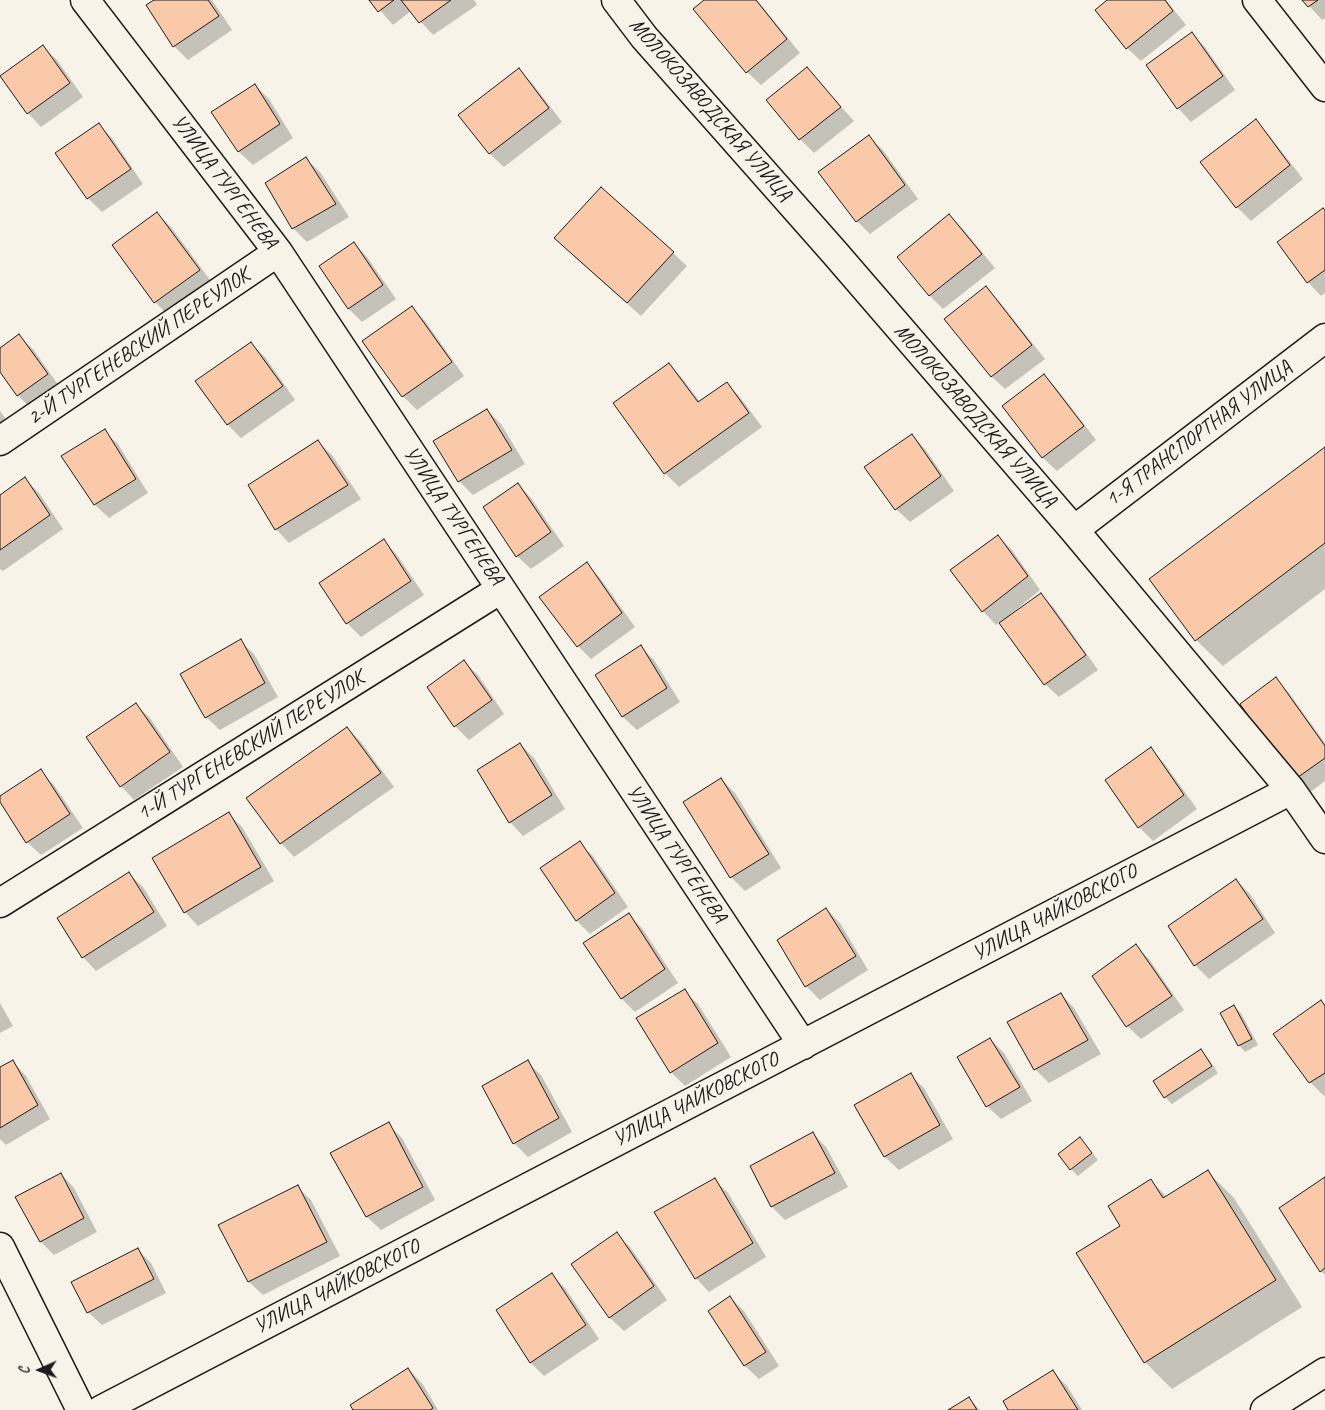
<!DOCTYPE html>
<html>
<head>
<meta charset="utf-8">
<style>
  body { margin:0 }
  #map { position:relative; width:1325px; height:1410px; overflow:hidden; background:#f7f3e8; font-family:Caveat,sans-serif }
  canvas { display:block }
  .north { position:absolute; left:15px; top:1345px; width:50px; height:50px; -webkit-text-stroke:4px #f7f3e8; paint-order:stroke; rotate:268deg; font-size:14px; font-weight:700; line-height:20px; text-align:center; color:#1c1c1c }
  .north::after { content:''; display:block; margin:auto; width:18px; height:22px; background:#1c1c1c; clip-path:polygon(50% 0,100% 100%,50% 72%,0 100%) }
</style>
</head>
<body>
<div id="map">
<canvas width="1325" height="1410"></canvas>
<div class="north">С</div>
</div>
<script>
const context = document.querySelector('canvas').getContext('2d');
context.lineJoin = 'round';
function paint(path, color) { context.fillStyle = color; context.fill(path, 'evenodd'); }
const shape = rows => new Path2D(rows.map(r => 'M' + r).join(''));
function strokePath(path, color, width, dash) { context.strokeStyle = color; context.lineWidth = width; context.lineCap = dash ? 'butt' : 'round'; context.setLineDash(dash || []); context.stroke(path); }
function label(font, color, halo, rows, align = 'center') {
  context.font = font + ' Caveat,sans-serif'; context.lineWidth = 4; context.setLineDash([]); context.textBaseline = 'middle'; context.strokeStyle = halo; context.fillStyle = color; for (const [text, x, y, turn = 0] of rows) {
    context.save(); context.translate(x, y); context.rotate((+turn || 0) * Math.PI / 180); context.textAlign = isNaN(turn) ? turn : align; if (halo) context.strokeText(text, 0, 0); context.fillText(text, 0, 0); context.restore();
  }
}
const shadow = shape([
  [156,0,212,0,232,30,188,60,174,46,148,6],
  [371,0,474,0,477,5,433,35,411,11,393,25],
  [706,0,757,0,800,53,761,85,747,72],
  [1109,0,1166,0,1186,25,1141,61,1127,48],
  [1304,0,1325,0,1325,18,1322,20],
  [1191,33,1205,47,1235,90,1191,122,1178,108],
  [43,47,57,60,83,97,41,127,28,113],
  [518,69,532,83,562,122,504,167,490,154,460,115],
  [807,69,854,121,814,153,800,139,768,100],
  [255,85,269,99,293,138,253,165,239,152,213,112],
  [1256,121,1269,135,1303,179,1251,221,1237,207,1202,162],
  [99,125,112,138,143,184,102,212,88,198],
  [869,137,883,150,918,199,870,234,857,221],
  [306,159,320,172,349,217,307,242,293,228,267,183],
  [1325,211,1325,293,1321,296,1308,282],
  [157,214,171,227,213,284,169,316,155,302],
  [949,215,963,229,995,268,943,309,930,296],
  [354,243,367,257,396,299,362,322,349,309,321,266],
  [569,252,673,253,687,266,641,316],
  [986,288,999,301,1045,359,1005,389,991,376],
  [412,308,425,321,464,376,417,410,403,396,364,341],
  [19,336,33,349,61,389,31,409,18,395,0,370,0,349],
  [251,344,265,357,295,400,241,438,227,424],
  [669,364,682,378,700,402,727,384,740,397,762,427,679,487,665,473,615,404],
  [1044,375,1057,389,1096,440,1057,471,1043,458,1004,407],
  [487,410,501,424,525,464,473,495,459,481,435,441],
  [0,411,11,426,0,434],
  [104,431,118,444,148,493,109,518,95,505,63,456],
  [912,435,925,449,954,491,910,522,896,509],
  [318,442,332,455,361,499,289,543,276,529],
  [1325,448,1325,589,1223,666,1196,640],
  [25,479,39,493,63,529,3,571,0,569,0,496],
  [518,484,531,498,564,546,531,569,517,556],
  [998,536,1012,550,1040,590,1011,614,1012,615,1041,594,1054,608,1098,670,1059,697,1045,684,1000,622,996,625,983,611],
  [384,541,397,555,424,595,361,637,347,623,321,583],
  [586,564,600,578,635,627,591,659,578,646],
  [240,641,254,654,278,697,220,730,206,717],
  [641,647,654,660,680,702,637,730,623,717,597,675],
  [464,662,478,675,504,714,469,740,455,726],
  [1276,679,1289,693,1325,743,1325,781,1309,793,1295,779],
  [136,705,150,718,183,767,134,800,121,786],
  [347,728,361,742,394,787,294,857,281,843],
  [520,744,534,758,565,809,523,836,510,822],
  [1151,749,1164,763,1197,809,1153,841,1139,827,1107,781],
  [40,771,54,785,83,828,41,855,27,842,0,800,0,797],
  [721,779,735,793,781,868,745,891,731,877,685,802],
  [229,814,242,827,274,881,198,926,185,912],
  [579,843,593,856,628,907,590,934,577,921,542,868],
  [129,874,143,887,167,926,96,971,83,957],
  [1236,880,1250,894,1275,933,1209,979,1195,965],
  [826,909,840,923,868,970,820,1000,806,986,778,940],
  [629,915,642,928,678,983,635,1012,622,999,585,943],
  [1136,946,1149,959,1184,1010,1141,1039,1127,1026],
  [684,991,698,1004,731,1057,685,1086,671,1072],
  [1061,994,1074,1008,1101,1054,1049,1083,1035,1069],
  [0,1003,13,1026,0,1033],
  [1325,1006,1325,1095,1324,1096,1310,1082,1275,1034],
  [1234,1007,1241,1013,1258,1045,1245,1052,1239,1045],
  [990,1039,1004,1053,1032,1101,1001,1119,987,1106],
  [1201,1051,1207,1057,1218,1073,1172,1104,1165,1097,1155,1081],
  [13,1062,26,1076,50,1119,6,1145,0,1139,0,1069],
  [527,1062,541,1075,572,1132,528,1157,514,1143],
  [910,1075,924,1088,953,1139,899,1170,885,1157,856,1106],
  [388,1124,402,1138,435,1200,381,1230,367,1217,332,1154],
  [813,1134,826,1147,848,1187,785,1220,772,1207,752,1166],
  [1086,1145,1098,1160,1078,1176,1071,1169],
  [1208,1172,1234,1198,1302,1307,1172,1389,1145,1362,1078,1254,1122,1226,1151,1181,1167,1197],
  [61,1174,74,1188,97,1232,54,1255,41,1242,16,1198],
  [714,1179,728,1193,766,1257,709,1292,696,1278],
  [1325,1179,1325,1275,1321,1271],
  [297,1187,311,1200,340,1256,263,1295,249,1282,220,1226],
  [616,1234,630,1247,667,1300,624,1331,610,1318,573,1264],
  [137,1249,151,1263,166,1293,102,1325,88,1312],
  [552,1275,565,1288,599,1339,544,1376,531,1363,497,1310],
  [730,1297,744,1311,779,1366,759,1379,745,1366,710,1311],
  [408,1369,422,1383,438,1410,355,1410],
  [1053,1372,1067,1386,1082,1410,1010,1410],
  [969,1398,980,1410,950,1410]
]);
const building = shape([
  [154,0,208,0,219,16,173,47,146,5,154,0],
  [369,0,394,0,378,12,369,0],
  [401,0,451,0,419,23,401,0],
  [704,0,756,0,787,39,746,73,693,9,704,0],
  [1107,0,1165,0,1173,11,1126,49,1095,10,1107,0],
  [1302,0,1318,0,1308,7,1302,0],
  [1192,32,1223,76,1177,109,1146,65,1192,32],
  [43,45,70,83,27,114,0,76,43,45],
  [807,67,841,107,799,140,766,100,807,67],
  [519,68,549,108,489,154,458,115,519,68],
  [255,84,280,124,238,152,211,112,255,84],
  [1256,119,1290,165,1236,208,1200,162,1256,119],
  [99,123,131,169,87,199,55,153,99,123],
  [869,135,905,185,856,222,818,172,869,135],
  [306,157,336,204,292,229,265,183,306,157],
  [601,187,674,252,627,303,554,238,601,187],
  [1323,208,1325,210,1325,270,1307,283,1277,242,1323,208],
  [157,212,200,270,154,303,112,245,157,212],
  [949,214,982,254,929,296,897,257,949,214],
  [354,242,383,285,348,309,319,266,354,242],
  [986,286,1032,345,991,377,944,319,986,286],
  [412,306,452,362,402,397,362,341,412,306],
  [19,334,48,374,17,396,0,372,0,348,19,334],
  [251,342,283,386,227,425,195,381,251,342],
  [669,363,698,402,727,382,749,413,664,474,613,403,669,363],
  [1044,374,1084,426,1042,458,1002,406,1044,374],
  [487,409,512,450,458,482,433,441,487,409],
  [105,429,136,479,94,505,61,456,105,429],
  [912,434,941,476,895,510,864,467,912,434],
  [318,440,348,485,275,530,248,485,318,440],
  [1325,447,1325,543,1195,641,1149,579,1325,447],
  [25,477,50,515,0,550,0,495,25,477],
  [518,483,551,532,516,557,483,507,518,483],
  [998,535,1028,576,982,612,950,570,998,535],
  [384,539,411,581,346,624,319,583,384,539],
  [587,562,622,613,577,647,539,597,587,562],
  [1041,593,1086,655,1044,685,999,623,1041,593],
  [241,639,265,683,205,718,180,674,241,639],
  [641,645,667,688,622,717,595,675,641,645],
  [464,660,492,700,454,727,427,687,464,660],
  [1276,677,1325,746,1325,758,1294,780,1240,704,1276,677],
  [136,703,170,752,120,787,86,737,136,703],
  [347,727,381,773,280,844,246,798,347,727],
  [520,743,552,795,509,823,477,770,520,743],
  [1151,747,1184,795,1138,828,1105,780,1151,747],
  [41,769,70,814,26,843,0,802,0,796,41,769],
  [721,778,769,854,730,878,683,802,721,778],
  [229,812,261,867,184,913,152,858,229,812],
  [580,841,615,893,576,921,540,868,580,841],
  [129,872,154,912,82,958,57,918,129,872],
  [1236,879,1263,919,1194,966,1168,926,1236,879],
  [826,908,856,956,805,987,777,940,826,908],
  [629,913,665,969,621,999,583,943,629,913],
  [1136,944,1172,996,1126,1027,1092,976,1136,944],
  [685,989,718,1043,670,1073,636,1018,685,989],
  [1061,993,1088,1040,1034,1070,1007,1022,1061,993],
  [1321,1000,1325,1006,1325,1073,1309,1083,1273,1034,1321,1000],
  [1234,1005,1252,1039,1238,1046,1220,1013,1234,1005],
  [990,1038,1020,1087,986,1107,957,1057,990,1038],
  [1201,1049,1212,1066,1164,1098,1153,1081,1201,1049],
  [13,1060,38,1105,0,1128,0,1067,13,1060],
  [528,1060,559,1118,513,1144,482,1086,528,1060],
  [911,1073,940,1125,884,1157,854,1105,911,1073],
  [389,1122,423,1187,366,1217,330,1153,389,1122],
  [813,1132,835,1173,771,1207,750,1166,813,1132],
  [1080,1137,1092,1153,1070,1170,1058,1154,1080,1137],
  [1208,1170,1276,1280,1144,1363,1076,1253,1120,1226,1108,1206,1151,1179,1163,1198,1208,1170],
  [61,1173,84,1218,40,1242,15,1197,61,1173],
  [1325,1177,1325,1268,1320,1272,1279,1208,1325,1177],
  [715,1178,753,1243,695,1279,654,1212,715,1178],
  [298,1185,327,1242,248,1282,218,1225,298,1185],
  [617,1232,654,1286,609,1318,571,1264,617,1232],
  [138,1248,154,1279,87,1313,71,1282,138,1248],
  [552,1273,586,1325,530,1363,496,1310,552,1273],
  [730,1296,766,1352,744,1366,708,1311,730,1296],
  [408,1368,433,1408,430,1410,353,1410,350,1405,408,1368],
  [1053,1370,1078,1410,1008,1410,1003,1401,1053,1370],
  [969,1397,977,1410,948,1410,969,1397]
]);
const minor = shape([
  [85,0,278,252,803,1045],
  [616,0,644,37,834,252,1074,530,1291,790,1325,839],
  [1257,0,1325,87],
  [0,441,278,252],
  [1074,530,1325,338],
  [0,903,501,589],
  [0,1247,81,1410],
  [101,1410,1291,790]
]);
const tertiary = shape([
  [1265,1410,1325,1372]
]);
const streetNames = [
  ["МОЛОКОЗАВОДСКАЯ УЛИЦА",710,110,49],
  ["УЛИЦА ТУРГЕНЕВА",224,182,53],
  ["2-Й ТУРГЕНЕВСКИЙ ПЕРЕУЛОК",139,347,-34],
  ["МОЛОКОЗАВОДСКАЯ УЛИЦА",975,416,49],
  ["1-Я ТРАНСПОРТНАЯ УЛИЦА",1199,434,-37],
  ["УЛИЦА ТУРГЕНЕВА",453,516,56],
  ["1-Й ТУРГЕНЕВСКИЙ ПЕРЕУЛОК",251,746,-32],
  ["УЛИЦА ТУРГЕНЕВА",676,854,56],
  ["УЛИЦА ЧАЙКОВСКОГО",1055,913,-28],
  ["УЛИЦА ЧАЙКОВСКОГО",696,1100,-27],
  ["УЛИЦА ЧАЙКОВСКОГО",337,1287,-27]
];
paint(shadow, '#0003');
paint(building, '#fac9aa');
strokePath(building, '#1c1c1c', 1);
strokePath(minor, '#1c1c1c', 31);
strokePath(tertiary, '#1c1c1c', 31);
strokePath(minor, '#f7f3e8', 28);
strokePath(tertiary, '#f7f3e8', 28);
label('21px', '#1c1c1c', '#f7f3e8', streetNames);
</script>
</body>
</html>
